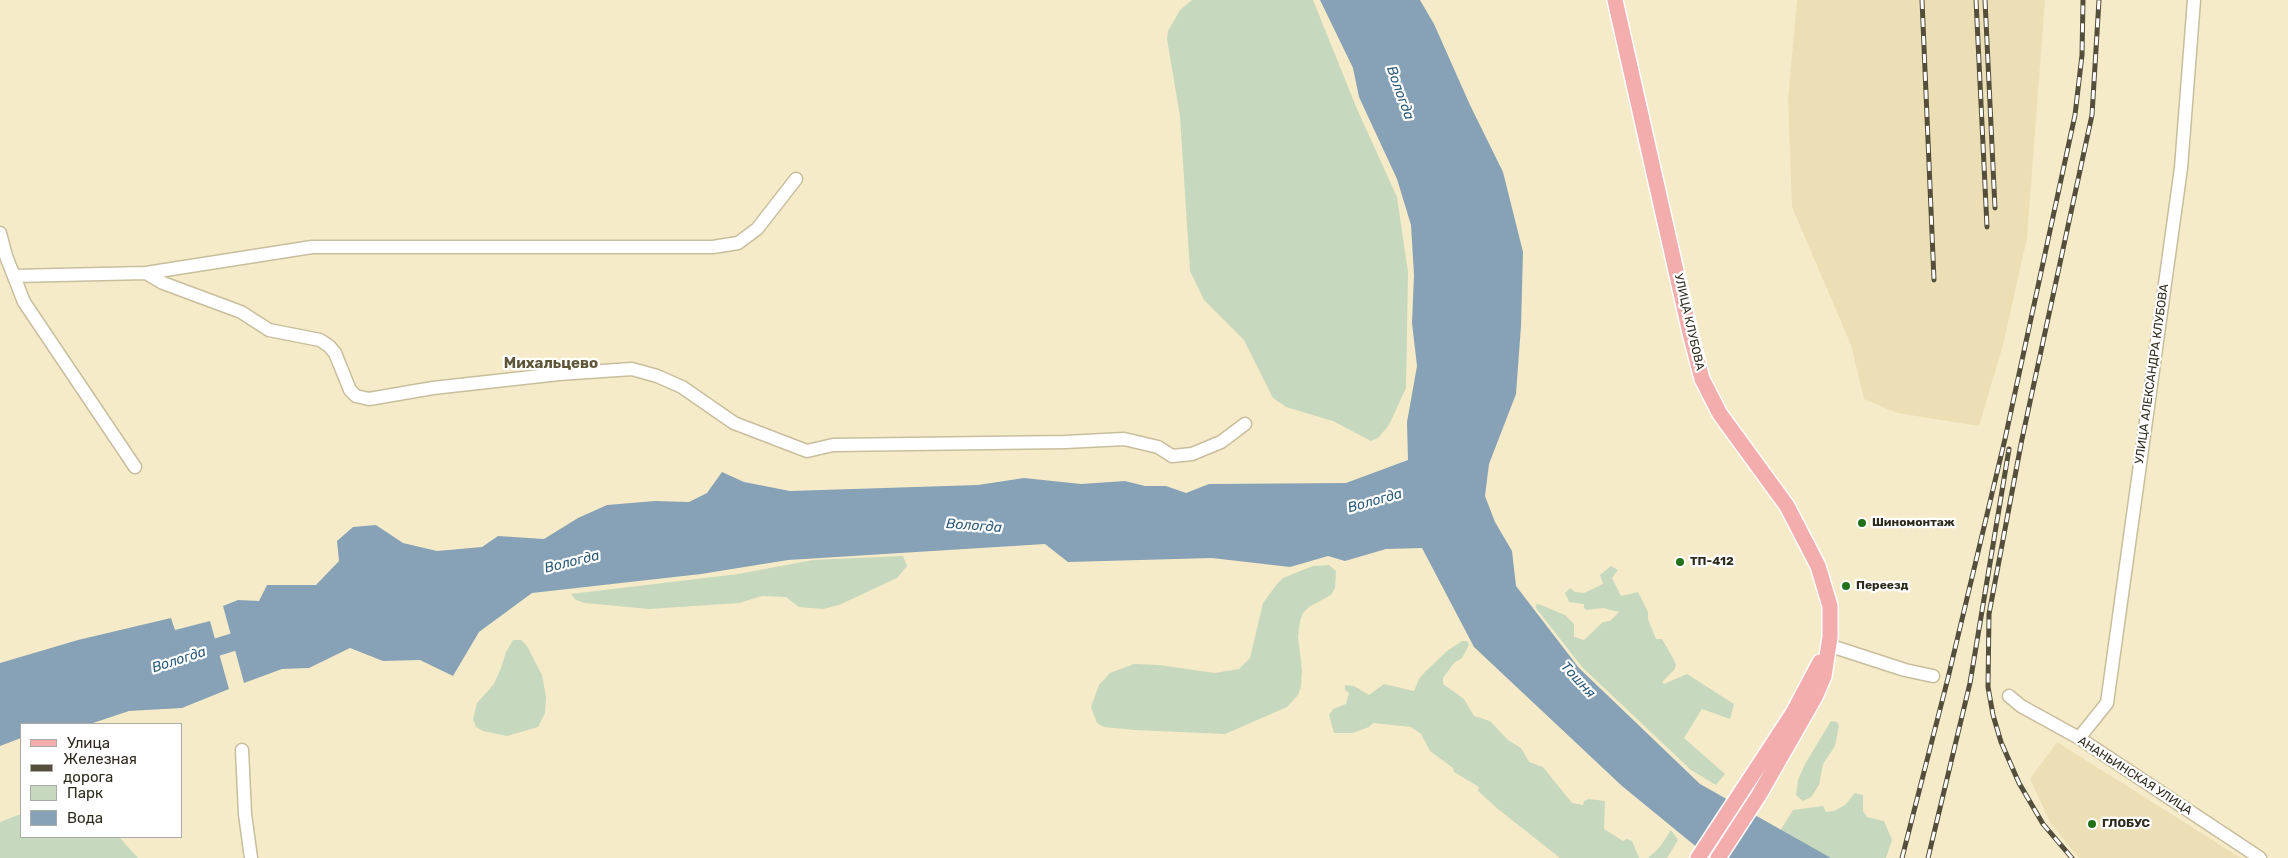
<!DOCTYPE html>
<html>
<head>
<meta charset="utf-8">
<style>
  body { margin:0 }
  #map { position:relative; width:2288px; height:858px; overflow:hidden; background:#f6ebc8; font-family:Rubik,sans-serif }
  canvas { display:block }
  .legend { position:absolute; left:20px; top:723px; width:162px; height:115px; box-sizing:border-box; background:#fff; border:1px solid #acaaa5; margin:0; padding:6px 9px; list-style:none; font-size:15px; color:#2f2b1e }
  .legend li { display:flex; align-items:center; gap:10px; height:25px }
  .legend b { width:25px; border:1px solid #acaaa5 }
</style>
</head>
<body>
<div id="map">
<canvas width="2288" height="858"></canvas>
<ul class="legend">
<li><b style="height:6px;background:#f3adad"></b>Улица</li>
<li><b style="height:6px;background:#544f3d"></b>Железная дорога</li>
<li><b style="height:14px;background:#c6d8bd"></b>Парк</li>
<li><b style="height:14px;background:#87a2b6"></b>Вода</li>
</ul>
</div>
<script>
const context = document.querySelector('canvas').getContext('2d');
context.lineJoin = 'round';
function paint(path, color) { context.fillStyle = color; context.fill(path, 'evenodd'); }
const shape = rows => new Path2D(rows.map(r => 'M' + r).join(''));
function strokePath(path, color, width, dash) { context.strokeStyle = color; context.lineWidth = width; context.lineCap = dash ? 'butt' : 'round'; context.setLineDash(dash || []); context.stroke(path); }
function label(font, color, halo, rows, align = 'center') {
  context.font = font + ' Rubik,sans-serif'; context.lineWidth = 4.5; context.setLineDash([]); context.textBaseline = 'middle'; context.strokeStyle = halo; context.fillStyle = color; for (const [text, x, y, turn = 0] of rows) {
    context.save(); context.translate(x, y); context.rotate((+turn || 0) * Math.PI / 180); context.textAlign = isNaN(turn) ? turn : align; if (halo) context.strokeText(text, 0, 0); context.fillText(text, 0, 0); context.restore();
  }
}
const built = shape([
  [1797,0,2045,0,2027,238,2003,345,1979,426,1897,413,1864,399,1851,345,1792,207,1788,99],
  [2057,742,2241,858,2079,858,2051,824,2030,779]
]);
const green = shape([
  [1192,0,1313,0,1357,109,1397,197,1408,272,1406,388,1389,425,1378,438,1371,441,1333,421,1286,407,1273,398,1244,340,1204,300,1190,271,1180,116,1167,39,1168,31,1180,10],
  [903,556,907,566,897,578,839,605,823,609,799,607,786,597,762,596,739,603,649,609,585,603,576,600,571,594,738,574,813,560],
  [1329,565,1336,571,1335,588,1331,595,1309,607,1303,613,1300,621,1298,637,1302,670,1301,687,1298,695,1287,707,1225,734,1135,730,1104,727,1097,723,1091,707,1099,685,1110,673,1134,664,1159,665,1215,673,1239,669,1250,658,1263,603,1277,584,1283,578,1313,566],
  [1611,566,1618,570,1612,578,1621,596,1638,592,1648,612,1648,619,1656,639,1662,639,1673,658,1676,665,1674,670,1662,682,1664,684,1687,674,1734,704,1730,719,1702,709,1684,738,1725,774,1716,785,1691,770,1582,667,1536,608,1536,604,1541,605,1565,615,1574,624,1574,637,1584,640,1603,622,1610,621,1619,612,1603,608,1586,610,1584,608,1584,604,1569,602,1565,593,1570,588,1575,592,1584,593,1603,584,1600,575],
  [513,640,521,640,527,646,542,675,546,697,545,713,538,727,507,736,483,731,476,727,473,719,477,703,494,684,501,668,506,652],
  [1462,641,1467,641,1469,645,1462,658,1454,663,1443,678,1443,684,1464,699,1474,716,1490,721,1508,740,1521,748,1529,762,1543,767,1572,803,1583,805,1584,801,1589,799,1605,801,1604,829,1623,841,1627,839,1632,841,1639,858,1560,858,1498,809,1478,791,1479,787,1454,772,1453,768,1430,751,1421,734,1411,727,1373,723,1369,727,1353,733,1334,733,1329,715,1333,709,1346,704,1349,693,1345,690,1345,685,1354,686,1369,695,1384,684,1414,691,1419,679,1425,672,1447,651],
  [1831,721,1837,722,1839,726,1835,746,1823,764,1819,785,1811,797,1803,801,1796,795,1798,780,1805,764],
  [1855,793,1863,795,1863,811,1867,817,1884,821,1892,840,1886,858,1831,858,1780,831,1793,810,1823,806,1826,812,1834,811,1845,805],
  [21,814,21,837,119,837,138,858,0,858,0,822],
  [1671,830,1678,840,1667,858,1648,858,1660,847]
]);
const water = shape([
  [1320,0,1420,0,1434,24,1470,105,1503,172,1523,252,1521,326,1516,394,1489,464,1485,496,1495,522,1512,551,1516,586,1579,668,1700,784,1831,858,1710,858,1622,786,1474,647,1422,548,1386,549,1345,561,1328,556,1290,567,1212,558,1068,562,1045,544,788,560,701,574,532,593,479,632,453,676,420,660,383,661,350,648,309,668,282,669,244,683,223,606,238,600,259,601,267,585,316,585,339,561,337,541,353,527,376,525,403,543,437,551,482,547,498,536,544,539,578,518,607,505,655,501,689,502,707,493,722,472,744,482,790,491,978,485,1024,478,1081,484,1125,481,1145,486,1166,486,1186,493,1209,484,1346,483,1408,460,1407,422,1417,366,1412,323,1414,275,1411,225,1397,179,1359,97,1353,68],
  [171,618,175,630,210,621,229,689,182,708,129,711,90,724,21,724,21,738,0,746,0,663,78,640]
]);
const river = shape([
  [195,654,256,635]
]);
const minor = shape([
  [0,233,6,256,24,302,135,467],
  [146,273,163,283,241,312,269,330,320,340,329,346,335,353,350,390,356,396,369,399,433,388,559,374,632,369,657,376,682,387,734,423,807,451,833,445,1065,442,1124,439,1158,447,1172,456,1192,454,1221,442,1245,424],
  [14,276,146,273,312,247,713,247,738,243,757,229,796,179],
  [1828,645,1905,670,1933,676],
  [2009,696,2021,706,2079,738,2260,858],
  [2079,738,2107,703,2181,168,2194,0],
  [242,750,245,814,251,858]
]);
const major = shape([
  [1615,0,1690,333,1702,379,1720,414,1787,506,1818,566,1830,606,1830,637,1824,676,1815,697,1759,795,1718,858],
  [1698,858,1793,713,1820,662]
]);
const rail = shape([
  [1922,0,1934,280],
  [1976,0,1987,227],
  [1985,0,1995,208],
  [1902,858,1948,678,2005,439,2075,115,2082,55,2083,0],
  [1928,858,1970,683,2009,449],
  [2072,858,2043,824,2019,783,2001,742,1993,715,1988,687,1989,614,2022,439,2092,115,2099,0]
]);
const markers = [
  [1862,523,5,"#207118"],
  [1680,562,5,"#207118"],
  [1846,586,5,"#207118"],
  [2092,824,5,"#207118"]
];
const streetNames = [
  ["УЛИЦА КЛУБОВА",1689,322,77],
  ["УЛИЦА АЛЕКСАНДРА КЛУБОВА",2152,374,-82],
  ["АНАНЬИНСКАЯ УЛИЦА",2135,776,33]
];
const poiNames = [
  ["Шиномонтаж",1872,523],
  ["ТП-412",1690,562],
  ["Переезд",1856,586],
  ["ГЛОБУС",2102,824]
];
const waterNames = [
  ["Вологда",1400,93,70],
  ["Вологда",1375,501,-16],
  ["Вологда",974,526,4],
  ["Вологда",572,562,-14],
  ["Вологда",179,660,-18],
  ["Тошня",1578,680,47]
];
const quarterNames = [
  ["Михальцево",551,364]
];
paint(built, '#ecdfb5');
paint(green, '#c6d8bd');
paint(water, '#87a2b6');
strokePath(river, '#87a2b6', 18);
strokePath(minor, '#c8be9d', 15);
strokePath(major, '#fff', 18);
strokePath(minor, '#fff', 12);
strokePath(major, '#f3adad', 15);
strokePath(rail, '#544f3d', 5);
strokePath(rail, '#fff', 3, [9]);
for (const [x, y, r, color] of markers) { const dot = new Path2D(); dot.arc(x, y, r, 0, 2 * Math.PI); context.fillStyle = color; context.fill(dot); strokePath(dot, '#fff', 2); }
label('12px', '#2f2b1e', '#fff', streetNames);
label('bold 12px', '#2f2b1e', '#fff', poiNames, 'left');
label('italic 14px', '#2c5a79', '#fff', waterNames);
label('bold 15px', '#5e5537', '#fff', quarterNames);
</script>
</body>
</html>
